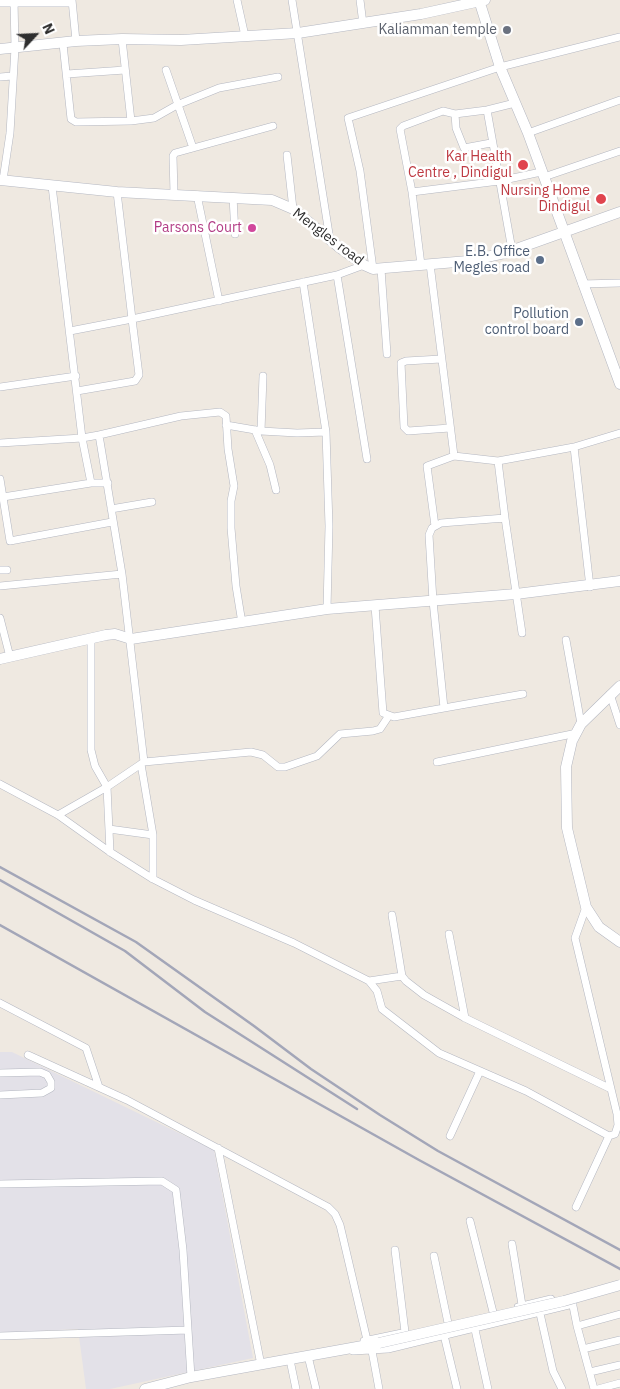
<!DOCTYPE html>
<html>
<head>
<meta charset="utf-8">
<style>
  body { margin:0 }
  #map { position:relative; width:620px; height:1389px; overflow:hidden; background:#efe9e1; font-family:"IBM Plex Sans",sans-serif }
  canvas { display:block }
  .north { position:absolute; left:10px; top:10px; width:50px; height:50px; -webkit-text-stroke:4px #fff; paint-order:stroke; rotate:65deg; font-size:14px; font-weight:700; line-height:20px; text-align:center; color:#2e2e2e }
  .north::after { content:''; display:block; margin:auto; width:18px; height:22px; background:#2e2e2e; clip-path:polygon(50% 0,100% 100%,50% 72%,0 100%) }
</style>
</head>
<body>
<div id="map">
<canvas width="620" height="1389"></canvas>
<div class="north">N</div>
</div>
<script>
const context = document.querySelector('canvas').getContext('2d');
context.lineJoin = 'round';
function paint(path, color) { context.fillStyle = color; context.fill(path, 'evenodd'); }
const shape = rows => new Path2D(rows.map(r => 'M' + r).join(''));
function strokePath(path, color, width, dash) { context.strokeStyle = color; context.lineWidth = width; context.lineCap = dash ? 'butt' : 'round'; context.setLineDash(dash || []); context.stroke(path); }
function label(font, color, halo, rows, align = 'center') {
  context.font = font + ' "IBM Plex Sans",sans-serif'; context.lineWidth = 5; context.setLineDash([]); context.textBaseline = 'middle'; context.strokeStyle = halo; context.fillStyle = color; for (const [text, x, y, turn = 0] of rows) {
    context.save(); context.translate(x, y); context.rotate((+turn || 0) * Math.PI / 180); context.textAlign = isNaN(turn) ? turn : align; if (halo) context.strokeText(text, 0, 0); context.fillText(text, 0, 0); context.restore();
  }
}
const industrial = shape([
  [0,1052,12,1052,214,1150,253,1358,110,1389,86,1389,78,1329,0,1333]
]);
const street = shape([
  [72,0,76,41],
  [237,0,245,36],
  [292,0,330,240],
  [360,0,363,24],
  [0,3,72,3],
  [122,39,131,121],
  [63,44,71,119,76,122,131,121,154,118,177,105,219,88,278,77],
  [166,70,193,148],
  [67,74,125,70],
  [0,77,12,76],
  [487,110,512,250],
  [455,114,456,128,464,148,491,143],
  [528,133,620,100],
  [287,155,293,209],
  [544,177,620,151],
  [3,180,10,133,15,48,14,0],
  [52,186,82,438,99,435,122,574,144,762],
  [117,192,132,319,337,275,364,265],
  [412,192,499,181,541,172],
  [174,194,173,156,175,153,273,126],
  [197,195,219,301],
  [233,197,235,234],
  [430,264,454,456,498,461],
  [421,265,412,192,400,129,403,126,443,111,455,114,487,110,515,103],
  [373,269,360,171,348,118,500,67,620,37],
  [381,269,387,354],
  [337,275,367,459],
  [303,282,326,432,329,526,327,609],
  [582,284,620,283],
  [70,331,132,319,139,375,135,381,77,391],
  [441,359,406,361,401,363,404,427,408,431,450,428],
  [0,387,76,376],
  [226,425,261,431,297,433,326,432],
  [255,430,270,465,276,490],
  [261,431,263,376],
  [99,435,181,416,220,412,226,416,228,449,234,486,231,501,231,528,236,586,242,623],
  [0,443,82,438,91,483],
  [574,447,620,433],
  [0,479,10,541,112,522],
  [3,497,91,483,108,483],
  [111,509,152,502],
  [505,518,522,633],
  [435,526,427,466,454,456],
  [0,570,7,570],
  [0,586,122,574],
  [375,606,383,713,394,717,444,708,433,601,429,535,432,528,441,523,505,518,498,461,574,447,590,587],
  [0,618,10,657],
  [91,639,91,750,95,766,107,787,110,852],
  [566,640,581,724],
  [610,694,620,725],
  [444,708,523,694],
  [437,762,577,733],
  [141,764,153,835,153,879],
  [0,784,58,815,110,852,153,879,194,900,294,943,369,981,377,991,382,1009,439,1053,526,1091,609,1136,615,1134,618,1125,617,1114,575,938,586,907],
  [58,815,107,787,144,762,251,752,263,755,278,767,285,767,317,756,340,734,373,731,380,729,388,717],
  [109,829,153,835],
  [392,915,402,976,406,981,424,995,465,1018,609,1088],
  [449,934,465,1018],
  [369,981,402,976],
  [0,1003,86,1048,99,1087],
  [28,1055,127,1100,328,1207,335,1214,340,1225,367,1340],
  [0,1073,40,1072,47,1075,51,1082,51,1088,42,1093,0,1095],
  [450,1136,480,1071],
  [218,1148,261,1365],
  [0,1184,162,1181,176,1190,183,1250,191,1377],
  [576,1207,609,1136],
  [470,1221,493,1312],
  [512,1244,522,1305],
  [395,1250,405,1332],
  [434,1256,448,1323],
  [572,1301,577,1326,594,1389],
  [518,1307,551,1299],
  [539,1309,553,1371,562,1389],
  [474,1325,488,1389],
  [577,1326,620,1314],
  [443,1331,457,1389],
  [0,1336,188,1330],
  [364,1341,402,1333],
  [583,1349,620,1340],
  [353,1351,388,1349,573,1304],
  [372,1351,379,1389],
  [308,1356,316,1389],
  [290,1360,296,1389],
  [590,1372,620,1365],
  [598,1389,620,1383]
]);
const secondary = shape([
  [479,0,500,67,528,133,620,384],
  [0,49,76,41,122,39,181,40,298,33,421,14,485,0],
  [0,180,117,192,272,200,293,209,340,248,364,265,373,269,468,261,505,253,620,212],
  [0,659,106,635,115,634,131,639,327,609,516,594,620,581],
  [620,686,581,724,572,741,566,767,567,828,586,907,599,927,620,942],
  [145,1389,191,1377,379,1343]
]);
const rail = shape([
  [0,867,136,942,254,1026,311,1069,380,1115,438,1151,620,1250],
  [0,880,125,951,205,1012,357,1109],
  [0,925,419,1160,620,1269]
]);
const secondaryBridge = shape([
  [379,1343,564,1301,620,1285]
]);
const markers = [
  [507,30,5,"#6b7280"],
  [523,165,6,"#e0444e"],
  [601,199,6,"#e0444e"],
  [252,228,5,"#d1479c"],
  [540,260,5,"#5c6f8a"],
  [579,322,5,"#5c6f8a"]
];
const worshipNames = [
  ["Kaliamman temple",497,30]
];
const healthNames = [
  ["Kar Health",512,157],
  ["Centre , Dindigul",512,173],
  ["Nursing Home",590,191],
  ["Dindigul",590,207]
];
const hotelNames = [
  ["Parsons Court",242,228]
];
const streetNames = [
  ["Mengles road",328,237,37]
];
const serviceNames = [
  ["E.B. Office",530,252],
  ["Megles road",530,268],
  ["Pollution",569,314],
  ["control board",569,330]
];
paint(industrial, '#e3e1e8');
strokePath(street, '#b4b7c1', 8);
strokePath(secondary, '#b4b7c1', 11);
strokePath(street, '#fff', 7);
strokePath(secondary, '#fff', 10);
strokePath(rail, '#a3a6b8', 2.5);
strokePath(secondaryBridge, '#b4b7c1', 11, []);
strokePath(secondaryBridge, '#fff', 10);
for (const [x, y, r, color] of markers) { const dot = new Path2D(); dot.arc(x, y, r, 0, 2 * Math.PI); context.fillStyle = color; context.fill(dot); strokePath(dot, '#fff', 2); }
label('14px', '#5b616d', '#fff', worshipNames, 'right');
label('14px', '#be3a42', '#fff', healthNames, 'right');
label('14px', '#b23c85', '#fff', hotelNames, 'right');
label('14px', '#2e2e2e', '#fff', streetNames);
label('14px', '#4e5e75', '#fff', serviceNames, 'right');
</script>
</body>
</html>
